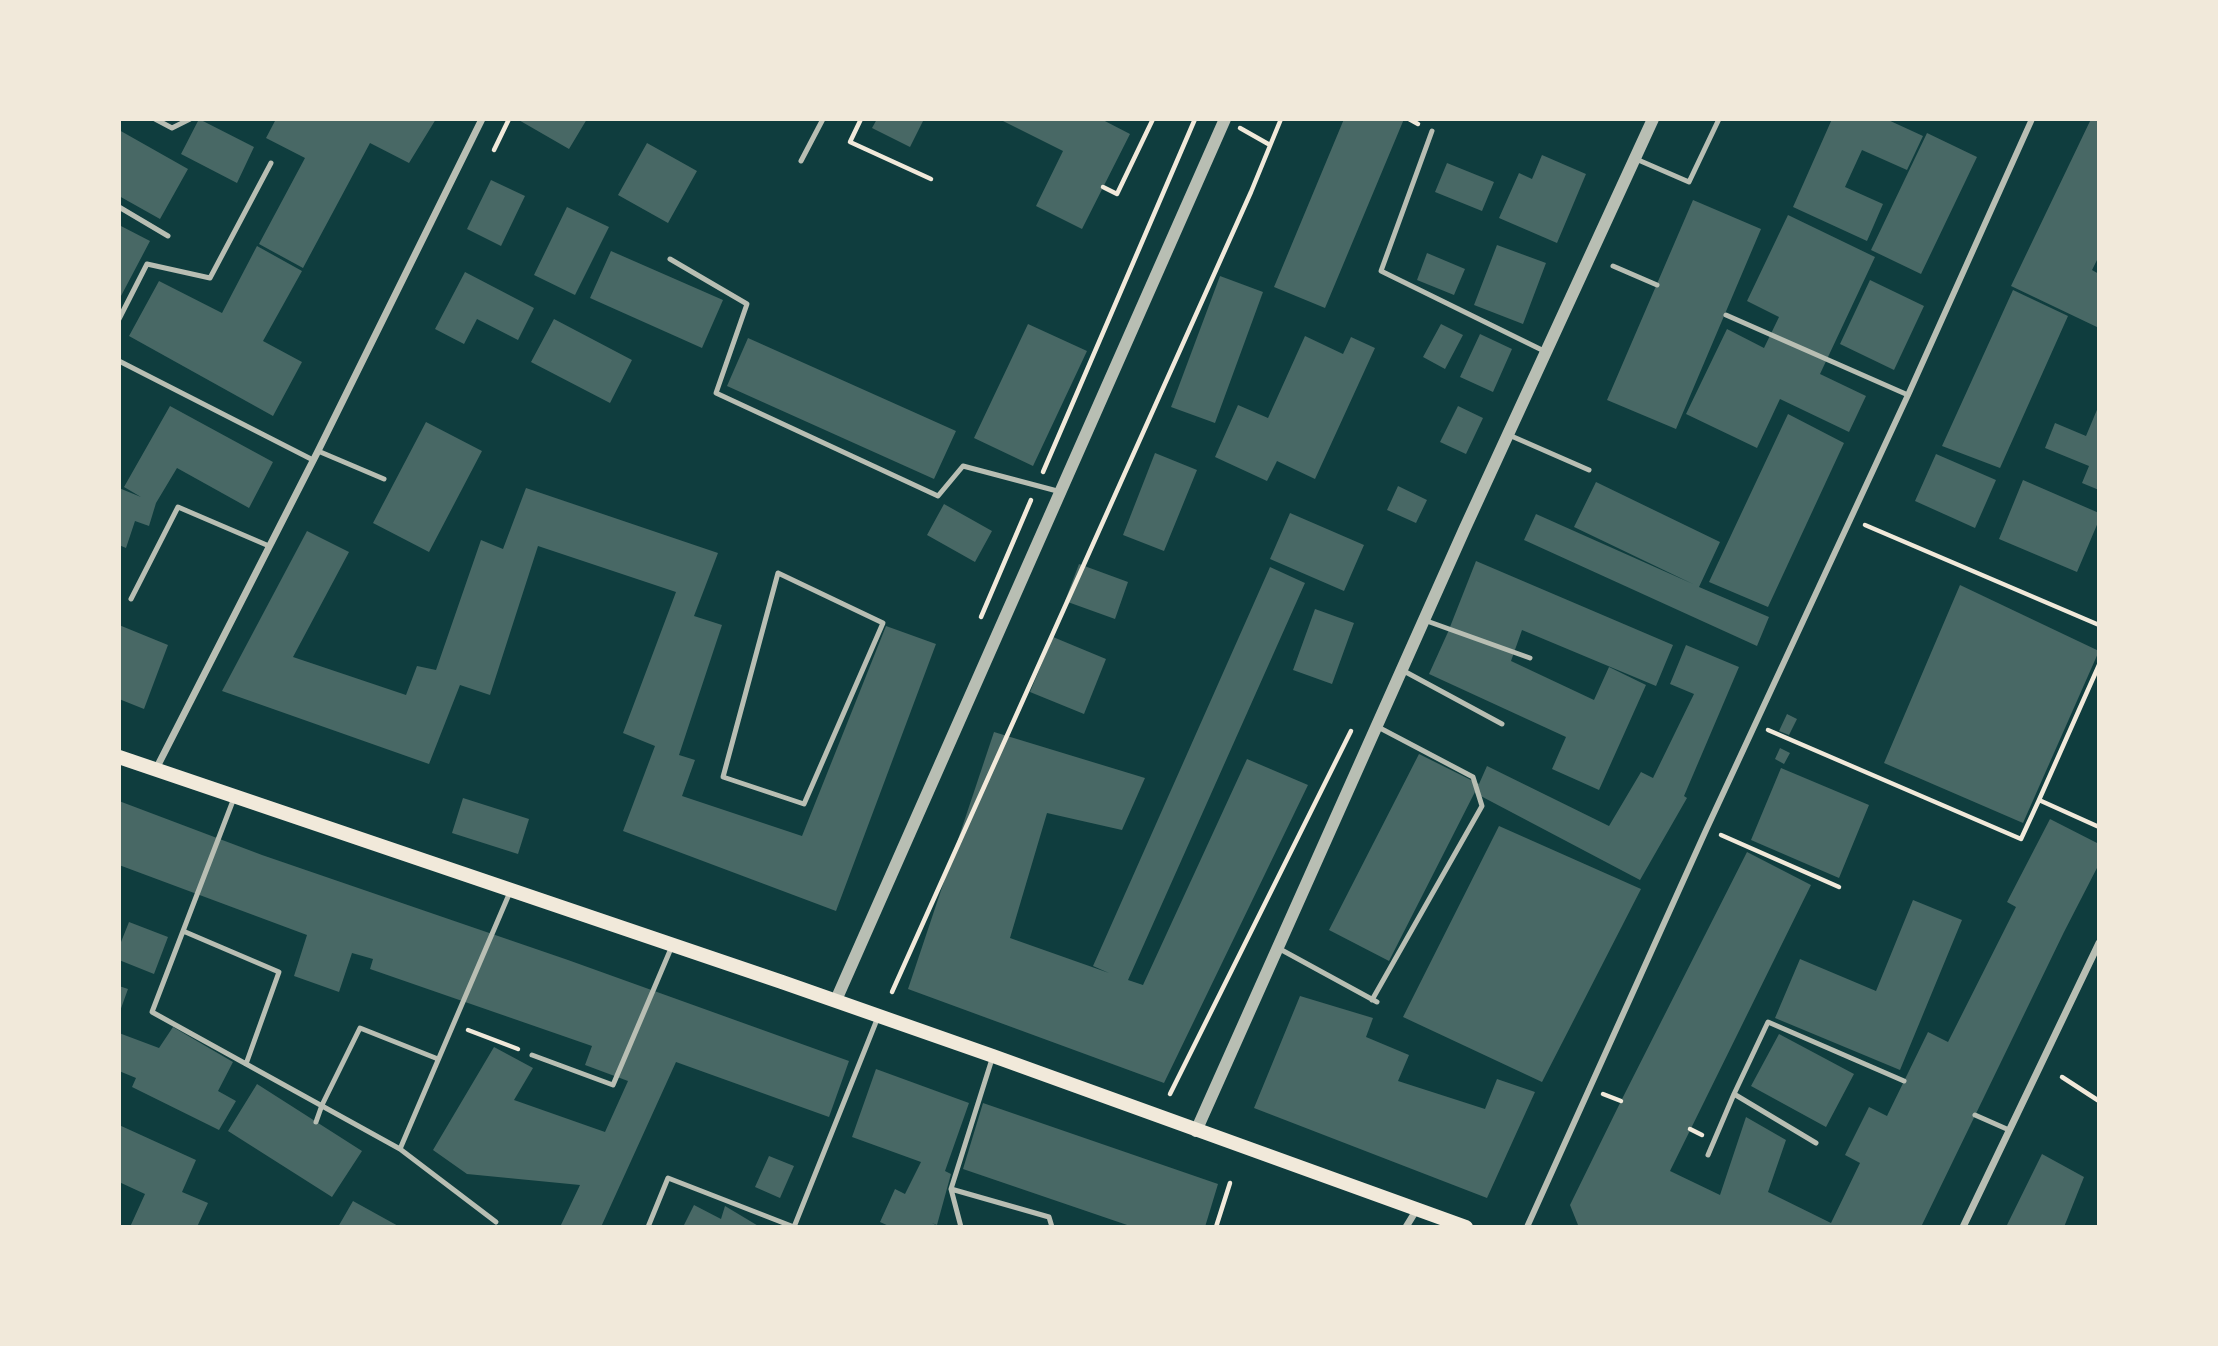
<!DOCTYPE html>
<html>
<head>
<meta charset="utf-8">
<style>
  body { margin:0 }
  #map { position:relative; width:2218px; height:1346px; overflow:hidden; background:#0f3d3e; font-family:Commissioner,sans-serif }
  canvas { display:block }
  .frame { position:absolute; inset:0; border:121px solid #f1e9da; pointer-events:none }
</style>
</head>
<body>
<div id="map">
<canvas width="2218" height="1346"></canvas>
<div class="frame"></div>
</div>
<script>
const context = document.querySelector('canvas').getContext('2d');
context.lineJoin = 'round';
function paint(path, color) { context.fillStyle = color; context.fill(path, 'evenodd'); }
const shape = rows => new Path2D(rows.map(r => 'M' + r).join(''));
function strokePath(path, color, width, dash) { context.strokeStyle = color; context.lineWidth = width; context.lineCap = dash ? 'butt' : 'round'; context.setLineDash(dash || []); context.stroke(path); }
const building = shape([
  [199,119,254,147,237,183,181,154],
  [276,119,436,119,409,163,370,143,303,268,259,244,305,158,266,138],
  [517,119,587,119,569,149],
  [877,119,924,119,910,147,872,128],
  [999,119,1101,119,1130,134,1082,229,1036,206,1063,151],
  [1344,119,1404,119,1325,308,1274,287],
  [1832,119,1886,119,1923,136,1907,170,1862,150,1845,187,1883,204,1867,241,1793,207],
  [2091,119,2099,119,2099,256,2092,270,2099,274,2099,328,2011,286],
  [119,130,188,169,160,219,119,196],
  [1927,133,1977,157,1921,274,1871,250],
  [647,143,697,171,668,223,618,195],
  [1542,155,1586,174,1557,243,1499,218,1519,173,1532,179],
  [1447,163,1494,182,1482,211,1435,192],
  [491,180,525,196,501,246,467,229],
  [1693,200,1761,229,1676,429,1607,400],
  [567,207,609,227,575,295,534,275],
  [1788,215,1875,257,1820,374,1866,396,1849,432,1780,399,1757,448,1686,414,1727,329,1764,348,1779,317,1747,301],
  [119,225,150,241,121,296,119,295],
  [1497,245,1546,263,1523,324,1474,305],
  [257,246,302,271,263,341,302,362,273,416,129,336,159,281,222,313],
  [611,251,723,300,702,348,590,298],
  [1427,253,1465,269,1454,295,1417,280],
  [465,272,534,308,518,340,477,319,464,344,435,329],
  [1220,276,1263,292,1215,423,1171,407],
  [1870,280,1924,306,1894,370,1840,344],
  [2013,290,2068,316,2000,468,1942,446],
  [554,319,632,360,610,403,531,362],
  [1028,324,1087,351,1033,466,974,438],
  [1441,324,1463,335,1445,369,1423,357],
  [1480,334,1512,349,1493,392,1460,377],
  [1305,336,1343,354,1351,337,1375,348,1315,479,1277,461,1267,481,1215,457,1238,405,1268,418],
  [748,338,956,431,934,479,727,386],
  [2099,405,2099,490,2082,483,2089,466,2045,448,2055,423,2086,436],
  [170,406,273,462,249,508,177,468,156,503,149,526,135,521,126,548,119,545,119,488,141,497,124,487],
  [1458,406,1483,418,1466,454,1440,442],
  [1788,414,1844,443,1768,607,1709,582],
  [426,422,482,451,429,552,373,523],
  [1155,453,1197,470,1164,551,1123,535],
  [1936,454,1996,480,1975,528,1915,501],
  [2023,480,2099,513,2099,520,2077,572,1999,539],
  [1596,482,1720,542,1699,587,1769,617,1757,646,1524,540,1536,514,1693,584,1574,527],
  [1398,486,1427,500,1416,523,1387,510],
  [526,488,718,553,694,616,722,625,679,755,695,760,682,796,802,836,886,626,936,644,836,911,623,831,655,746,623,733,676,592,538,546,490,695,460,685,429,764,222,691,307,531,349,552,293,657,406,695,417,666,436,670,481,540,503,549],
  [944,504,992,531,975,562,927,535],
  [1290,513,1364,545,1344,591,1270,559],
  [1476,561,1673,645,1656,686,1522,630,1511,661,1594,700,1609,667,1646,685,1599,790,1552,769,1566,737,1429,674,1448,632],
  [1079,564,1128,582,1115,619,1065,601],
  [1270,567,1305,583,1128,980,1143,985,1247,759,1308,785,1164,1083,908,989,994,732,1145,778,1122,830,1047,813,1010,938,1109,973,1093,966],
  [1960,585,2099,651,2023,823,1884,763],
  [1315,609,1354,623,1332,684,1293,670],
  [119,625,168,645,144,709,119,699],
  [1053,637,1106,659,1084,714,1030,692],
  [1686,645,1739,667,1684,796,1687,798,1640,880,1475,793,1487,766,1609,826,1641,772,1653,778,1694,694,1670,684],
  [1787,714,1797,719,1789,735,1779,731],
  [1780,748,1790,753,1784,764,1775,759],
  [1419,754,1479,784,1389,961,1329,930],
  [1781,768,1869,805,1839,878,1751,840],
  [463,798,529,819,518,854,452,833],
  [119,801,262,855,568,960,849,1061,829,1117,676,1062,601,1227,560,1227,580,1185,467,1174,433,1150,494,1047,533,1068,514,1100,605,1132,628,1081,585,1065,592,1046,370,969,373,959,352,953,339,992,294,976,307,935,119,865],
  [2050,819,2099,844,2099,864,2064,932,1921,1227,1583,1227,1578,1225,1570,1205,1621,1101,1747,852,1811,885,1670,1171,1720,1195,1746,1117,1786,1140,1768,1192,1831,1223,1860,1163,1845,1155,1869,1107,1887,1116,1928,1032,1948,1042,2016,907,2007,902],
  [1499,826,1641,889,1542,1082,1403,1017],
  [1913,900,1962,920,1900,1070,1775,1018,1800,959,1876,991],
  [129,922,168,937,154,974,119,960,119,947],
  [119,986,128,989,119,1014],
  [1300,996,1373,1018,1366,1037,1409,1055,1398,1081,1485,1109,1497,1079,1535,1092,1487,1198,1254,1108],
  [173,1027,233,1062,218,1091,236,1101,219,1130,132,1087,136,1078,119,1071,119,1033,159,1048],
  [1779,1034,1854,1074,1826,1127,1751,1086],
  [876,1069,969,1103,945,1171,951,1174,937,1225,932,1223,939,1227,891,1227,880,1222,895,1189,905,1194,921,1162,852,1137],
  [257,1084,362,1151,332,1197,228,1131],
  [983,1103,1218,1184,1205,1227,1133,1227,963,1169],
  [119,1125,196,1160,182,1192,208,1203,197,1227,130,1227,145,1194,119,1182],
  [2042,1154,2084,1177,2064,1227,2006,1227],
  [769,1156,794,1166,780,1198,755,1187],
  [353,1201,400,1227,338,1227],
  [694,1205,721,1219,725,1206,760,1227,683,1227]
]);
const path = shape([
  [861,119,850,142,931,179],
  [1409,119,1418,124],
  [1240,128,1270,145],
  [494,150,509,119],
  [1103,187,1117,194,1153,119],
  [1043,472,1195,119],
  [1865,525,2099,625],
  [981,617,1031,500],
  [1768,730,2021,839,2039,800,2099,827],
  [2039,800,2099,665],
  [1721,835,1839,887],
  [892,992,1251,192,1281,119],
  [468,1030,518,1049],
  [2062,1077,2099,1101],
  [1170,1094,1351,731],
  [1603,1094,1621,1101],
  [1690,1129,1702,1135],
  [1216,1227,1230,1183]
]);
const service = shape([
  [155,119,172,128,190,119],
  [1432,131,1381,271,1544,351],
  [1636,159,1689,182,1719,119],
  [801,161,823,119],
  [119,207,168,236],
  [670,259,747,304,716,393,938,496,963,466,1061,492],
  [1613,266,1657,285],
  [1726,315,1908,395],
  [119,319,147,264,210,278,271,163],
  [119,361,313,460],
  [1509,435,1589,470],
  [318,451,384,479],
  [778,573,883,623,804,804,723,777,778,573],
  [131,599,178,507,269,546],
  [1424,620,1530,658],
  [1402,670,1502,724],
  [234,798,152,1012,400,1149,496,1222],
  [183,931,279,972,246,1064],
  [1278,948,1377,1002],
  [1372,1000,1482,806,1473,777,1378,727],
  [532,1055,613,1085,672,946],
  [1734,1094,1768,1022,1904,1081],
  [1975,1115,2009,1130],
  [316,1122,322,1105,360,1028,438,1059],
  [400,1149,510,892],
  [1708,1155,1734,1094,1816,1143],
  [951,1189,1049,1217,1052,1227],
  [648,1227,668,1178,794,1227],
  [794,1227,878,1017],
  [961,1227,951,1189,992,1059]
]);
const pedestrian = shape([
  [1527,1227,1707,828,1908,395,2032,119]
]);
const minor = shape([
  [156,769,318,451,482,119],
  [1406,1227,1417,1209],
  [1963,1227,2099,943]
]);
const tertiary = shape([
  [836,1000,1225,119],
  [1196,1131,1465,528,1653,119]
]);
const secondary = shape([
  [119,757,782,982,993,1056,1466,1227]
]);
paint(building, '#486865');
strokePath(path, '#f1e9da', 4.5);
strokePath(service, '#b8beb3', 5);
strokePath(pedestrian, '#b8beb3', 6);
strokePath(minor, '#b8beb3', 7);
strokePath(tertiary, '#b8beb3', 12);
strokePath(secondary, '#f1e9da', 14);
</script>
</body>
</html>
